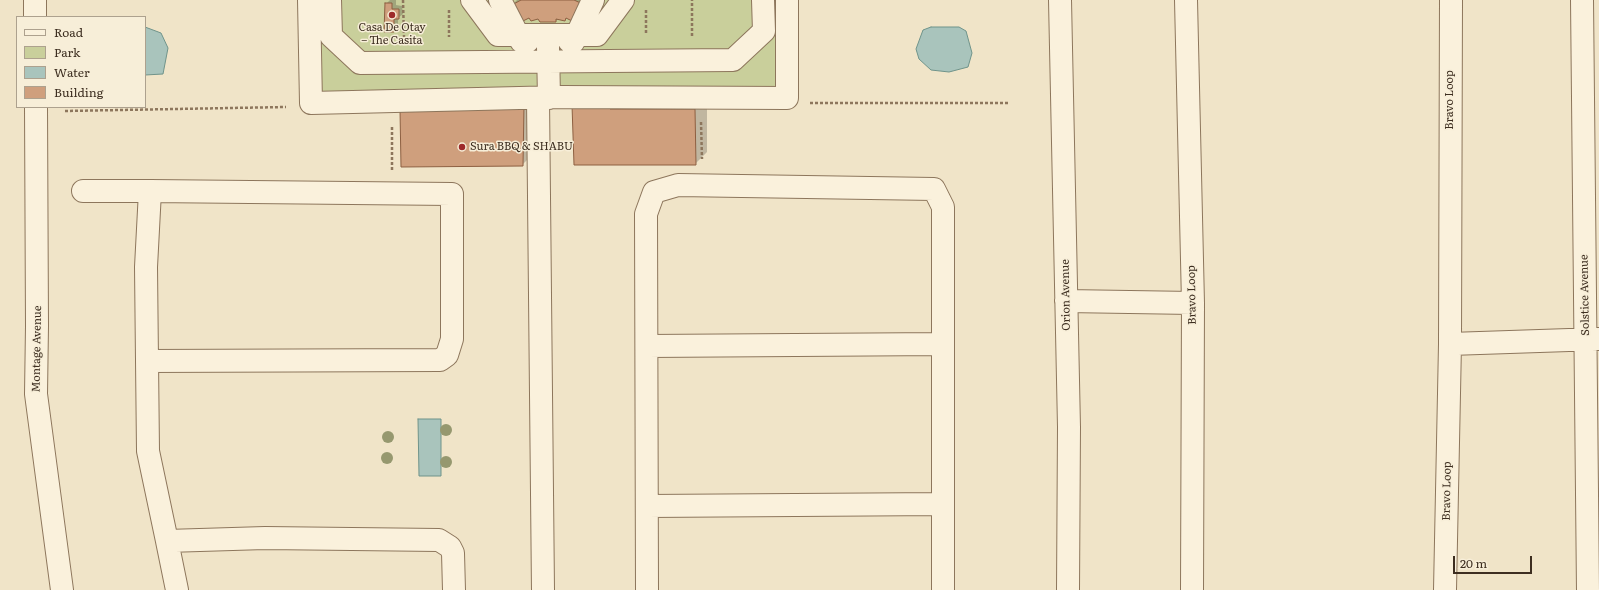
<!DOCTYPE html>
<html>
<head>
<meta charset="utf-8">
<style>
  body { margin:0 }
  #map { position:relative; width:1599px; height:590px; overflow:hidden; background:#f0e4c8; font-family:Literata,serif }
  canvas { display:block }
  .legend { position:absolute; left:16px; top:16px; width:130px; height:92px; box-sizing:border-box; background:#f7eed8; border:1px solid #ada18e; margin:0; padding:5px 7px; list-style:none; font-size:12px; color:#3d2e20 }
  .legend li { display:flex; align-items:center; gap:8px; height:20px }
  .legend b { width:20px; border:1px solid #ada18e }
  .scale { position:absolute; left:1453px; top:556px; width:79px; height:18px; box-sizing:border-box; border:2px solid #3d2e20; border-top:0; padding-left:5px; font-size:12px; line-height:14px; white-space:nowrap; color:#3d2e20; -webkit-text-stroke:3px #f7eed8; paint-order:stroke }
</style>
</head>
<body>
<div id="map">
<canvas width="1599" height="590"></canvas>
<ul class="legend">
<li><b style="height:5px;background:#faf1dc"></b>Road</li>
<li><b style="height:11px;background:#c9cf9b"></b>Park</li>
<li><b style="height:11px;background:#a9c4bc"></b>Water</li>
<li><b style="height:11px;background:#cf9f7d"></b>Building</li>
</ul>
<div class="scale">20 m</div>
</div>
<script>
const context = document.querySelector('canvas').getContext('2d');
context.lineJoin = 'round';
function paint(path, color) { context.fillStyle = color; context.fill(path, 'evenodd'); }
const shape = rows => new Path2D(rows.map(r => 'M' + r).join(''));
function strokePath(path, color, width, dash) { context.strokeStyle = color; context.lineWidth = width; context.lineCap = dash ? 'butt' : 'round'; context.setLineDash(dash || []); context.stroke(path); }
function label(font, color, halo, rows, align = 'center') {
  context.font = font + ' Literata,serif'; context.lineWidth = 3; context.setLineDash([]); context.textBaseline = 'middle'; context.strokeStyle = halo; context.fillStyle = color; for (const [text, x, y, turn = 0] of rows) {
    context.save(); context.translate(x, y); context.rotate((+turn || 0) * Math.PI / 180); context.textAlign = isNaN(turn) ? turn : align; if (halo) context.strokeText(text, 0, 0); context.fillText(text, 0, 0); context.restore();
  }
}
const green = shape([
  [313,0,781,0,781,79,770,91,325,94,315,83]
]);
const water = shape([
  [145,27,161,33,168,48,163,74,145,75,145,27],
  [931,27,959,27,966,31,972,53,968,67,949,72,931,70,919,59,916,49,923,30,931,27],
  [418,419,441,419,441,476,419,476,418,419]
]);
const shadow = shape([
  [390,0,396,0,396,5,402,6,403,14,398,18,398,27,394,31,386,4],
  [517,0,589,0,564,20,558,19,556,21,530,17,511,6],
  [535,94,534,153,522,165,402,166],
  [707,97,707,152,695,164,573,105]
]);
const building = shape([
  [521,0,574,0,585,5,572,21,566,18,565,21,556,19,556,22,540,22,538,19,531,21,529,18,523,21,510,6,521,0],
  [385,3,392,3,392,9,399,9,399,19,394,19,394,32,384,32,385,3],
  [524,105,523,166,401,167,400,110,524,105],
  [572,105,610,105,610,109,695,109,696,165,574,165,572,105]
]);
const path = shape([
  [403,0,404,37],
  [449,10,449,37],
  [646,10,646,35],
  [692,36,692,0],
  [810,103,1009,103],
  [65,111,286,107],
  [701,122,702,159],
  [392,170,392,125]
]);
const minor = shape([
  [35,0,35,17],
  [309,0,311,103,561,97,787,98,787,0],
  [330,0,331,36,360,63,733,60,764,31,763,0],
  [472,0,498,35,597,35,623,0],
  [500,0,521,41,528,41],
  [1060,0,1069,427,1068,590],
  [1186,0,1193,303,1192,590],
  [1582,0,1588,590],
  [569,41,574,41,593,0],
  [548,47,549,98],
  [538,98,543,590],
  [36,107,37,326,36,394,62,590],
  [83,191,150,191],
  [1066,301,1193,303],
  [1450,344,1599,339],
  [647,346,943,344],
  [147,361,440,360,447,355,452,339,452,194,150,191,146,267,147,361,148,451,167,541,265,538,439,540,450,547,453,553,454,590],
  [647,506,943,504],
  [167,541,177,590],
  [647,590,646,214,654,192,678,185,934,189,943,207,943,590],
  [1445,590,1450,344,1451,0]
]);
const trees = [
  [446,430],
  [388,437],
  [387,458],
  [446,462]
];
const markers = [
  [392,15,4,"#9e2a2b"],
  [462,147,4,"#9e2a2b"]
];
const poiNames = [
  ["Casa De Otay",392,28],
  ["– The Casita",392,41],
  ["Sura BBQ & SHABU",470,147,"left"]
];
const streetNames = [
  ["Bravo Loop",1450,100,-90],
  ["Orion Avenue",1066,295,-91],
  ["Bravo Loop",1192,295,-91],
  ["Solstice Avenue",1585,295,-91],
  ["Montage Avenue",37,349,-89],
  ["Bravo Loop",1447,491,-89]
];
paint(green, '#c9cf9b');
paint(water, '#a9c4bc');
strokePath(water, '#6f938a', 1);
paint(shadow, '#0003');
paint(building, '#cf9f7d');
strokePath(building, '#8d5f41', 1);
strokePath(minor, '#8d765c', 24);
strokePath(path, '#8d765c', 2.5, [3, 2]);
strokePath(minor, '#faf1dc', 22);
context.fillStyle = '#96986f';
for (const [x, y] of trees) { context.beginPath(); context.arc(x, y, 6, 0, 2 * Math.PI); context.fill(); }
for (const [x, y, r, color] of markers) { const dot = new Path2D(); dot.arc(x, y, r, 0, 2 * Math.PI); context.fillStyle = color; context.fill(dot); strokePath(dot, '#f7eed8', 1.5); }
label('11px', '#3d2e20', '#f7eed8', poiNames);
label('11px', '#3d2e20', '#f7eed8', streetNames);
</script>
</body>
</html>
